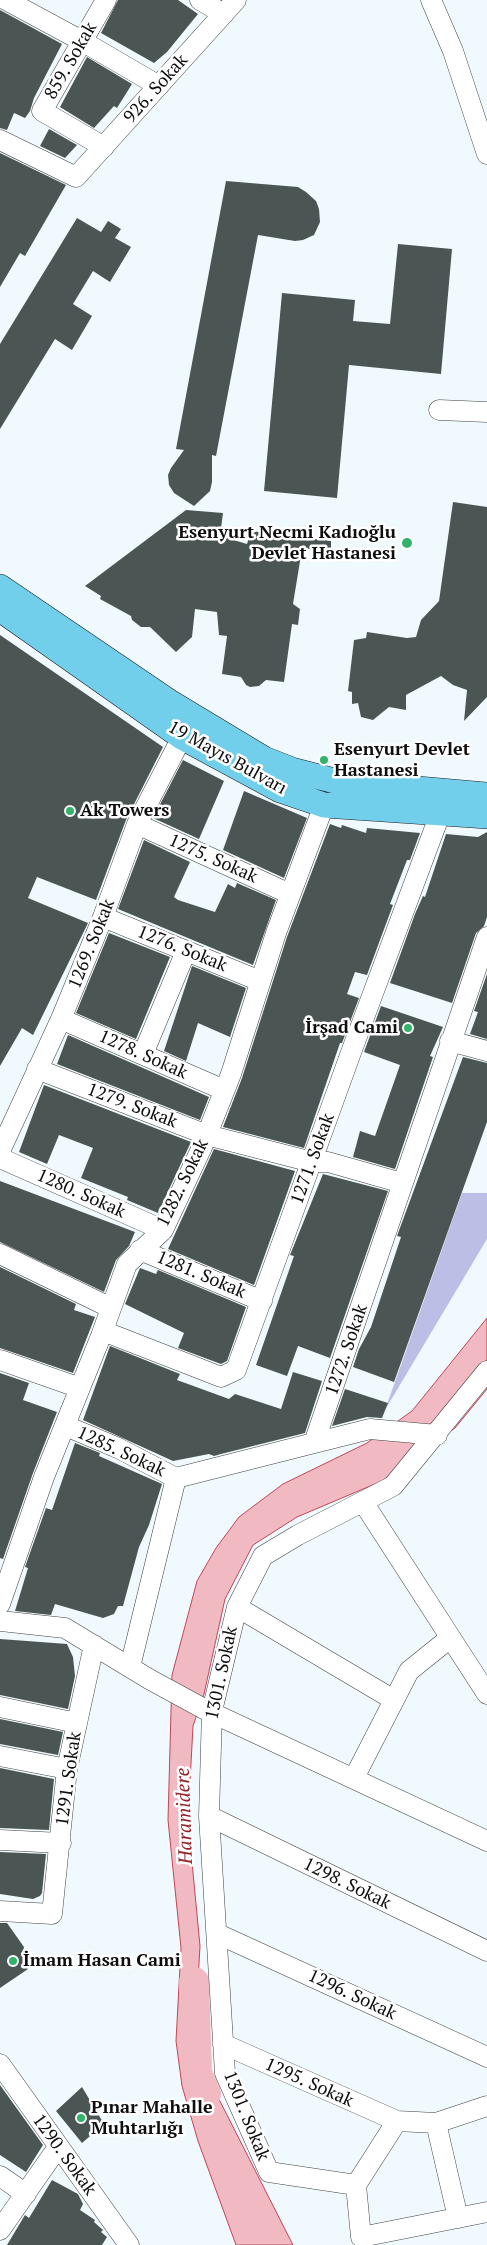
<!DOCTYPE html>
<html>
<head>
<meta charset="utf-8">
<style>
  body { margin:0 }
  canvas { display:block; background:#f0fafe }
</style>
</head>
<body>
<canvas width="487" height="2245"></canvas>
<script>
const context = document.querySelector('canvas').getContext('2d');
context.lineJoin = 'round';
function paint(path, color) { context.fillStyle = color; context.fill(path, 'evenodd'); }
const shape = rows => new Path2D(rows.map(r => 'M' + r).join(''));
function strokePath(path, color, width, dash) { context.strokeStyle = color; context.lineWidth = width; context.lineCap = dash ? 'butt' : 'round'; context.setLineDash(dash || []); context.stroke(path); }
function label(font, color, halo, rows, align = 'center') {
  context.font = font + ' "PT Serif",serif'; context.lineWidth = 5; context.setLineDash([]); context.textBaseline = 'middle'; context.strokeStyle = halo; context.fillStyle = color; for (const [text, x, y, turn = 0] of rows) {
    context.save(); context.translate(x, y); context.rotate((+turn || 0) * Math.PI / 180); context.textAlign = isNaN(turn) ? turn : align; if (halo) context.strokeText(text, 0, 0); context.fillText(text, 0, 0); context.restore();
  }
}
const green = shape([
  [462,1193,487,1193,487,1239,385,1410]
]);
const water = shape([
  [487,1318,487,1389,455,1428,382,1481,297,1517,253,1545,225,1599,204,1694,193,1726,188,1820,200,1946,194,2050,293,2245,236,2245,198,2141,182,2086,176,2041,181,1948,168,1820,172,1675,197,1581,216,1548,239,1517,283,1484,367,1443,412,1411,487,1318]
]);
const river = shape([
  [194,1982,197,2073,206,2094]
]);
const building = shape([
  [118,0,178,0,198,14,167,52,154,63,101,33],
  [0,10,62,44,34,98,30,111,25,118,14,113,7,130,0,128],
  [87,57,132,84,117,108,114,106,94,128,60,107],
  [49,129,77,145,65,158,40,146],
  [0,153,66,185,25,256,20,253,0,287],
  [226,181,298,187,306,192,316,201,319,209,320,222,314,235,303,240,295,241,258,235,216,456,212,455,212,482,210,491,194,506,174,493,169,485,168,475,171,468,184,450,176,449],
  [77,218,101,232,108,221,121,229,115,238,131,247,110,282,93,271,73,304,92,316,72,350,55,339,0,429,0,344],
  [398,244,452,249,441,374,349,365,337,498,264,491,282,293,355,300,353,321,390,324],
  [453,502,487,507,487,697,464,721,467,690,453,685,441,676,406,695,406,710,389,707,373,720,361,717,358,703,352,704,352,692,348,691,354,640,366,638,367,632,407,638,416,637,421,620,439,601],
  [186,510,223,513,220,536,247,544,251,531,331,541,331,549,302,549,293,604,300,609,298,625,292,624,284,682,266,680,259,686,250,687,246,685,241,677,222,674,227,636,219,635,217,612,195,609,192,637,176,652,150,627,141,627,132,620,131,616,100,599,101,596,85,586],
  [0,635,163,747,126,820,96,900,37,877,28,898,88,923,33,1035,22,1028,0,1066],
  [183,760,224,781,199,839,153,818],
  [244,791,307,818,284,878,223,850],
  [330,824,341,828,342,825,366,833,367,828,420,833,410,860,407,860,390,904,393,905,367,975,355,972,347,994,359,998,342,1043,340,1043,304,1148,223,1127,242,1078,287,937],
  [487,832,487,917,484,926,476,933,452,1003,390,983,415,914,423,896,425,897,446,834,478,837],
  [144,840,190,862,174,897,178,900,215,912,228,884,235,888,237,883,276,900,253,965,118,909],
  [109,933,170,957,136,1039,76,1013],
  [192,966,246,988,230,1037,198,1023,186,1061,164,1051],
  [487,974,487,1039,470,1034,478,1012,474,1011],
  [381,1006,443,1027,430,1056,433,1057,395,1169,353,1157,360,1131,375,1136,400,1065,364,1052],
  [68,1035,209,1097,200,1120,57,1064],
  [463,1057,487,1063,487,1122,394,1382,353,1367,359,1349,371,1327,401,1237,397,1236],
  [44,1085,191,1142,158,1213,127,1200,128,1197,81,1178,93,1148,59,1135,47,1164,19,1152],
  [214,1149,295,1171,254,1285,168,1249],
  [323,1174,388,1191,330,1358,298,1346,287,1376,256,1365,294,1256,290,1255],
  [0,1181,135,1232,129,1246,116,1260,104,1292,0,1242],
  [0,1267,76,1304,74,1310,95,1317,73,1373,0,1348],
  [140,1268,156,1274,158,1270,246,1307,227,1361,221,1364,178,1348,184,1333,125,1304],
  [110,1346,180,1374,177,1380,229,1399,235,1394,281,1409,293,1372,322,1381,305,1433,221,1454,214,1456,209,1454,173,1461,83,1420],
  [0,1373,29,1383,23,1400,57,1412,33,1473,3,1559,0,1558],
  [345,1389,388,1403,382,1418,367,1417,332,1426],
  [75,1443,100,1453,99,1456,162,1484,149,1525,139,1547,123,1606,118,1606,114,1614,103,1618,55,1604,51,1615,15,1611,28,1568,25,1567,46,1508,52,1510],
  [0,1639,67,1644,73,1657,75,1676,68,1709,0,1695],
  [0,1719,63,1732,58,1755,0,1744],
  [0,1768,54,1779,49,1830,0,1828],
  [0,1852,46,1854,42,1893,40,1896,33,1899,0,1894],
  [0,1923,7,1923,24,1947,23,1953,28,1969,0,1988],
  [0,2085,43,2145,26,2172,0,2155],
  [82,2087,104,2124,82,2143,56,2111],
  [52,2180,78,2194,83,2204,80,2210,95,2220,94,2222,103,2230,101,2232,107,2237,102,2245,7,2245,25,2215,29,2218]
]);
const minor = shape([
  [6,0,82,41,159,86],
  [200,0,224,14],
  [431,0,453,51,487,154],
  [0,140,76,177,236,0],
  [104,147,42,111,106,0],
  [439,410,487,412],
  [137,824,290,894],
  [103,917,260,981],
  [61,1019,224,1090],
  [450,1041,487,1051],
  [143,1054,186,951],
  [37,1069,207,1135,312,1162,328,1162,402,1183],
  [0,1151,61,1019,103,917,137,824,182,737],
  [0,1158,163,1230],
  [140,1250,262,1301],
  [0,1254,111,1308],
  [103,1331,221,1377,236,1370,353,1047,440,814],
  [0,1360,80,1388],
  [66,1426,118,1448,176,1478],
  [314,1443,370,1429,437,1435],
  [363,1502,487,1694],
  [0,1604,44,1477,101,1336,127,1264,163,1230,202,1147,231,1074,276,933,324,805],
  [237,1607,394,1700],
  [0,1621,65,1628,149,1679,206,1710,487,1841],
  [130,1667,176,1478,314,1443,487,937],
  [0,1707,77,1723],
  [0,1756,67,1769],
  [354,1778,409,1671,450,1638],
  [209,1816,487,1951],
  [0,1840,61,1843],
  [0,1911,52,1914,67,1769,94,1645],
  [218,1934,487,2057],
  [223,2044,397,2121],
  [0,2064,129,2245],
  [436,2123,458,2218],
  [0,2176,26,2194],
  [356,2185,269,2172,225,2073,209,1816,212,1711,237,1607,263,1556,298,1535,393,1486,487,1371],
  [356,2185,361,2237,487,2212],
  [356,2185,397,2121,436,2123,487,2106],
  [0,2230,58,2147]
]);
const major = shape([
  [0,587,171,703,264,759,292,770,339,782,487,795],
  [0,609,182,737,280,790,324,805,487,816]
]);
const markers = [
  [407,543,6,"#32b26a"],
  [324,760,5,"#32b26a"],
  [70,811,5,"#32b26a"],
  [408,1028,5,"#32b26a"],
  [13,1961,5,"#32b26a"],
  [81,2118,5,"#32b26a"]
];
const streetNames = [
  ["859. Sokak",71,61,-60],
  ["926. Sokak",156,89,-48],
  ["19 Mayıs Bulvarı",227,758,29],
  ["1275. Sokak",213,859,24],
  ["1269. Sokak",92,944,-68],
  ["1276. Sokak",182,949,22],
  ["1278. Sokak",143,1055,24],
  ["1279. Sokak",132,1106,21],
  ["1271. Sokak",313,1159,-70],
  ["1282. Sokak",183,1183,-64],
  ["1280. Sokak",81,1194,24],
  ["1281. Sokak",201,1275,23],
  ["1272. Sokak",347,1350,-71],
  ["1285. Sokak",121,1452,25],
  ["1301. Sokak",222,1673,-78],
  ["1291. Sokak",69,1779,-82],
  ["1298. Sokak",347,1884,26],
  ["1296. Sokak",352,1995,25],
  ["1295. Sokak",309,2083,24],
  ["1301. Sokak",246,2116,68],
  ["1290. Sokak",64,2155,54]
];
const poiNames = [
  ["Esenyurt Necmi Kadıoğlu",396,533,"right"],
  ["Devlet Hastanesi",396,554,"right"],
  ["Esenyurt Devlet",334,750],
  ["Hastanesi",334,771],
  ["Ak Towers",80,811],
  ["İrşad Cami",398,1028,"right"],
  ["İmam Hasan Cami",23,1961],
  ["Pınar Mahalle",91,2108],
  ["Muhtarlığı",91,2129]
];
const waterNames = [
  ["Haramidere",185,1816,-92]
];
paint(green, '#bcbee5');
paint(water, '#f1b9c1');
strokePath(water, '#c14655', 1);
strokePath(river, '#f1b9c1', 30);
paint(building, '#4b5654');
strokePath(minor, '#414141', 21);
strokePath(major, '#1f1f1f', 26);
strokePath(minor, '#fff', 20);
strokePath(major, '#71cfec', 25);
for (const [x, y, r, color] of markers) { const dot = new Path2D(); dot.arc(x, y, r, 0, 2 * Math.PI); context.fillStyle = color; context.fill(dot); strokePath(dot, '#fff', 2); }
label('18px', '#0e0e0e', '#fff', streetNames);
label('bold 18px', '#0e0e0e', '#fff', poiNames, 'left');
label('italic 19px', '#95222b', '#fff', waterNames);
</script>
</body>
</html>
